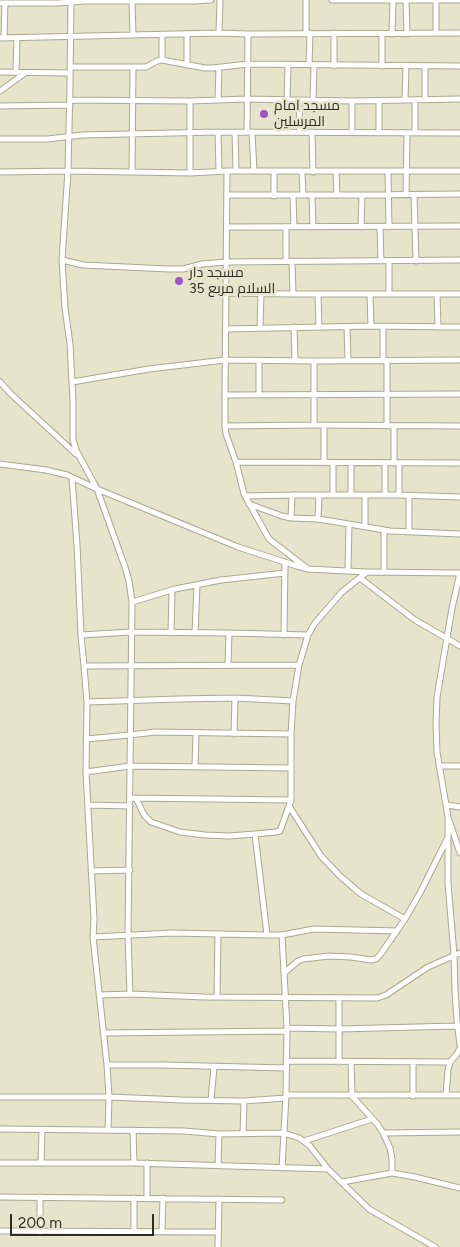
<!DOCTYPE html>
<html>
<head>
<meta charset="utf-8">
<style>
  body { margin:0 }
  #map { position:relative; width:460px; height:1247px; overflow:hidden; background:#e6e4cb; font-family:Figtree,sans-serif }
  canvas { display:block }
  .scale { position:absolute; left:10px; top:1214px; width:144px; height:22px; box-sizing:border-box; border:2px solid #2f2e25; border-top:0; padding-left:6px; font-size:15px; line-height:18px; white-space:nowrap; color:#2f2e25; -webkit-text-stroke:4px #e6e4cb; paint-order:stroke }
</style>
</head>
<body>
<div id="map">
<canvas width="460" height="1247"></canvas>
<div class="scale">200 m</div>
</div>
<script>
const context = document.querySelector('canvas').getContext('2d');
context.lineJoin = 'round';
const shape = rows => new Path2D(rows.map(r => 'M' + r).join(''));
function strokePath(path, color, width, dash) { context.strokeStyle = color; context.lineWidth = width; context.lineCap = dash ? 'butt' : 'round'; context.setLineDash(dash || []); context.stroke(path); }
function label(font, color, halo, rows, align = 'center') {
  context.font = font + ' Figtree,Cairo,sans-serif'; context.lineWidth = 5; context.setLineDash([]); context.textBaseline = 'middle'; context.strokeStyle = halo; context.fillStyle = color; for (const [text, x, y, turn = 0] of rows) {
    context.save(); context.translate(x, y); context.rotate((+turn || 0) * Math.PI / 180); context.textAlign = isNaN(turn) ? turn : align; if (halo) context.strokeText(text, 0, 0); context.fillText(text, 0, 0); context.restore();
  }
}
const street = shape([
  [71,0,70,85,68,171,62,260,65,308,70,344,73,401,73,440,76,450,97,489,125,567,129,581,132,602,128,935,130,994,99,995],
  [332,0,460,0],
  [406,0,407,34],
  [132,1,133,35],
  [0,3,58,3,85,1,193,1,211,0],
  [219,33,220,0],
  [306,33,306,0],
  [436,33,436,0],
  [382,34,382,66],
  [392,34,393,0],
  [0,38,219,33,248,34,460,33],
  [4,38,5,3],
  [162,60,162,35],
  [187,65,187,34],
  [309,65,310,33],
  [334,66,334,33],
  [71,67,146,67,157,61,162,60,205,68,213,68,248,64,460,66],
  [0,72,70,73],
  [16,72,17,38],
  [0,91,25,73],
  [70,100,190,101,247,99,352,101,460,99],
  [218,100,219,68],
  [287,100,288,66],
  [299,100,300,132],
  [313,100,314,66],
  [405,100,406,66],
  [425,100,425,66],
  [190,101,190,173],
  [0,106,70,105],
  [218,132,219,171],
  [235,132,236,171],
  [247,132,248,34],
  [252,132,254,171],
  [312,132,313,172],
  [352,132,352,101],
  [415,132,415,100],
  [379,133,379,101],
  [0,139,48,139,82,135,218,132,460,133],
  [227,171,225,395,225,426,226,434,236,462,244,494,269,539,308,569],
  [274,171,274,196],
  [336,171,337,195],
  [0,172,68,171,190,173,227,171,460,171],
  [132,172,133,68],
  [302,172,303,195],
  [388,172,389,227],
  [227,195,362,195,460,194],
  [406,195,407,133],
  [414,195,416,261],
  [293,196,294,227],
  [312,196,313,226],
  [227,227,460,226],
  [286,227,286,261],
  [361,227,362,195],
  [380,227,381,261],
  [62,260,83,265,168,269,183,269,202,264,226,262,460,260],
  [292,261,293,294],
  [389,261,389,293],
  [226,293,293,294,460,294],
  [318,294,319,327],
  [370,294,371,326],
  [437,294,438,327],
  [294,327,295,361],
  [347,327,348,361],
  [383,327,383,361],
  [260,328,261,294],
  [226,329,371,326,460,327],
  [259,361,259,395],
  [314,361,314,425],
  [387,361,387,426],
  [0,382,11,394,76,454],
  [72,382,149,369,225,360,314,361,460,360],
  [225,395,460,394],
  [324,425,324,462],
  [225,426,314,425,460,426],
  [236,462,460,463],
  [333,463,333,495],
  [394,463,394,426],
  [399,463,399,495],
  [0,464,46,470,67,475,97,489,238,547,297,566,308,569,366,572],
  [72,478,77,545,81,635,84,666,87,702,86,772,94,919,93,937,107,1065,109,1097,108,1130],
  [351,495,351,463],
  [385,495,385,463],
  [245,496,292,495,399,495,460,497],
  [249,504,282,516,291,518,318,519,349,524,390,531,460,534],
  [291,518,292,495],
  [318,519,319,495],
  [365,526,365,496],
  [384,530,384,572],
  [409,531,409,496],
  [348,571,349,524],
  [460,573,452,608,437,697,436,725,437,752,448,817,448,883,454,955,455,991,457,1021,460,1044],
  [360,578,415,620,460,646],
  [132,602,175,589,221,580,285,573],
  [171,633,172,590],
  [195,633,197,585],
  [81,635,131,632,229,633,308,635],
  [284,635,285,562],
  [228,665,229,633],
  [84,666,299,665],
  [87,702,179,699,235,698,293,701],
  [234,734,235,698],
  [86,739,130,735,155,732,291,734],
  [439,766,460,766],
  [195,767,196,733],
  [86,772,130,766,291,768],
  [130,798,291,800],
  [136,798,144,815,151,822,180,832,205,835,229,836,255,834],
  [88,805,130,806],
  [447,805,460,807],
  [289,806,321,856,340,876,361,894,405,919],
  [449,820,460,853],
  [91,871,130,870],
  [267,935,255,834,276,832,280,831,289,806,291,800,291,734,293,701,299,665,308,635,315,623,342,592,367,572,460,573],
  [282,935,314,929,397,931],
  [93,937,172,933,267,935,282,935,287,1028,286,1095,282,1168],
  [284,973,298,961,303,959,329,956,351,957,371,960,376,959,380,955,405,919,420,893,447,839],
  [130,994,204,997,377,998,386,995,428,967,460,953],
  [217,997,218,934],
  [287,1028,339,1029,457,1026],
  [103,1033,287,1031],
  [286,1061,450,1062],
  [339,1062,339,998],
  [351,1062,352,1096,378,1125,383,1133,390,1148,392,1159,392,1173,415,1177,460,1188],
  [107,1065,163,1065,286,1068],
  [286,1095,460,1095],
  [446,1095,448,1070,450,1062,457,1054,460,1048],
  [413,1096,413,1062],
  [0,1097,109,1097,182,1100,244,1101,286,1098],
  [211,1100,214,1067],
  [0,1129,184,1131,219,1134,284,1133,299,1138,309,1145,328,1169,369,1209,435,1247],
  [133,1130,134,1163],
  [243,1133,244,1101],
  [383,1133,460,1132],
  [304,1141,372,1119],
  [0,1163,134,1163,328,1169],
  [41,1163,42,1130],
  [147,1163,147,1198],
  [218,1165,219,1134],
  [342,1182,392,1173],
  [0,1197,282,1200],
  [40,1197,40,1232],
  [134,1198,134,1232],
  [0,1231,218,1232],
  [162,1232,163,1198],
  [218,1247,219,1199]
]);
const markers = [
  [264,114,5,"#9e54c7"],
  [179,281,5,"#9e54c7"]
];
const poiNames = [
  ["مسجد امام",274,106],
  ["المرسلين",274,122],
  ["مسجد دار",189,273],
  ["السلام مربع 35",189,289]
];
strokePath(street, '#aaa891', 7);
strokePath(street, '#fff', 5);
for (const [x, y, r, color] of markers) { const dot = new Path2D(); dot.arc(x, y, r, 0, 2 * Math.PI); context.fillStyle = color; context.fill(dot); strokePath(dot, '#e6e4cb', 2); }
label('14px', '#2f2e25', '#e6e4cb', poiNames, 'left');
</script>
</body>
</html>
